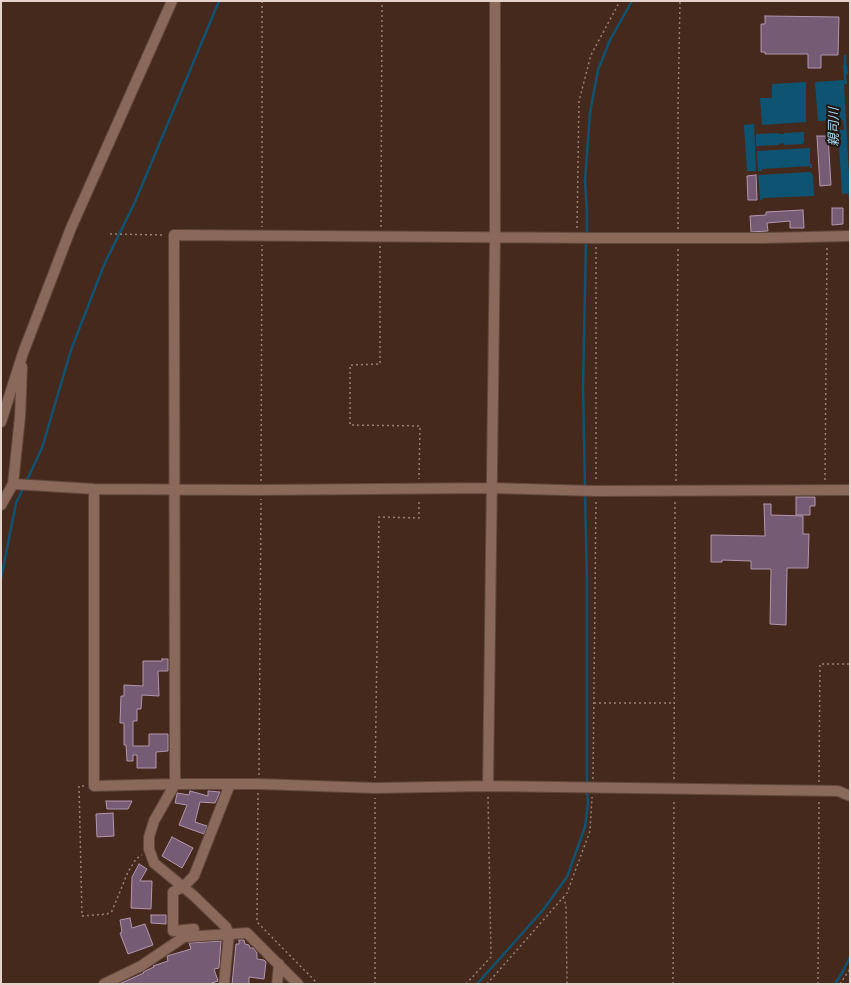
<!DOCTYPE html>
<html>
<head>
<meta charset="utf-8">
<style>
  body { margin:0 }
  #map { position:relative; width:851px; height:985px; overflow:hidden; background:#46291d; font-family:"DejaVu Sans",sans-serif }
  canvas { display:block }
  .frame { position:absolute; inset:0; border:2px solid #e5d2ca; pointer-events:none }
</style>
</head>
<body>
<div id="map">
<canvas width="851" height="985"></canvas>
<div class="frame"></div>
</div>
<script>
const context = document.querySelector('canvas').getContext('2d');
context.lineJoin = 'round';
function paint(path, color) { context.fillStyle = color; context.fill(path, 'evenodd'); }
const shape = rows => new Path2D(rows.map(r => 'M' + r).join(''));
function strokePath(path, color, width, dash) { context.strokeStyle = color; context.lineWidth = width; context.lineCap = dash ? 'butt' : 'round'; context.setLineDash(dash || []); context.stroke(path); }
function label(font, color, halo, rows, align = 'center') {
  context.font = font + ' "DejaVu Sans","Noto Sans JP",sans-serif'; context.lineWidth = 4; context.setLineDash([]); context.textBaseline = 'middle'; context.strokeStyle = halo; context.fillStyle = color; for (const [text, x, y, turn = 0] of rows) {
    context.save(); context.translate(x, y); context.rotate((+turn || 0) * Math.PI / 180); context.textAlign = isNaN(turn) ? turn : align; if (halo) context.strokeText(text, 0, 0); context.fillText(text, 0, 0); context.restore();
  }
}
const water = shape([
  [843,65,847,65,848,74,846,75,847,84,844,84,850,193,842,194,838,130,844,130,843,120,818,121,815,83,816,82,844,80],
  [806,82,806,122,762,125,760,98,772,98,772,84],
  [754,124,756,171,747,171,744,125],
  [804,132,804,142,803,142,803,144,784,145,783,143,779,144,779,145,756,146,756,134,778,133,779,134,784,134,784,133],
  [810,148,810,164,812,164,812,168,810,168,810,166,762,169,762,171,758,171,757,151],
  [810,172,813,175,814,196,763,198,762,200,760,200,758,175]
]);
const stream = shape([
  [845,56,845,67],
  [849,190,850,198],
  [587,235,587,212,585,181,590,113,598,70,610,40,632,1],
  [26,482,42,448,71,350,104,265,135,202,219,1],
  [585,487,583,387,586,240],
  [585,492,587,582,587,785],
  [1,579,16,503,24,487],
  [477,984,543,910,567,877,585,827,588,803,587,790],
  [835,984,842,973,850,957]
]);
const building = shape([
  [765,16,839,17,838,55,821,55,821,68,808,68,808,54,765,54,765,52,761,52,761,24,765,24,765,16],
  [817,136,828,136,831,185,820,186,817,136],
  [756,175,757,200,748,200,747,176,756,175],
  [832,208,843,208,843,224,832,225,832,208],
  [803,210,804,228,790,228,790,221,767,223,768,231,751,232,750,216,766,215,766,212,803,210],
  [796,497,815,497,815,506,810,506,810,515,796,515,796,497],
  [764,504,771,504,771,515,803,516,803,534,809,534,808,568,787,568,786,625,770,624,771,569,751,569,751,561,722,560,722,562,711,562,711,535,765,536,764,504],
  [162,659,168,659,168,671,158,671,159,696,142,695,141,709,137,709,137,721,133,721,133,746,149,746,149,734,168,734,168,751,156,752,156,768,137,768,137,755,133,755,133,761,127,761,126,745,124,745,124,723,120,723,121,696,124,696,124,685,143,686,143,661,162,661,162,659],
  [190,791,208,796,208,791,220,792,215,803,200,802,195,822,207,826,204,834,179,825,187,805,175,803,177,794,177,793,189,795,190,791],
  [106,801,132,801,128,809,107,809,106,801],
  [113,813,114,836,97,837,96,814,113,813],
  [172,837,193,848,182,868,162,856,172,837],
  [139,864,147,869,140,881,152,881,151,909,131,908,132,877,139,864],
  [151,915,166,915,166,924,151,923,151,915],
  [130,918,132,928,145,924,153,945,128,954,120,933,122,932,120,920,130,918],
  [239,940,244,940,245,944,249,945,250,948,253,948,257,953,257,959,264,960,266,962,264,979,249,977,249,984,232,984,236,944,239,944,239,940],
  [221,941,219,968,214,969,218,981,209,984,119,984,144,973,143,972,154,967,153,966,168,961,167,956,191,949,189,943,221,941]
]);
const path = shape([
  [262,1,262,227],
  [381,227,382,1],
  [577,228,579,101,591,55,620,1],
  [678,229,678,109,680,1],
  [110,234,164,235],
  [380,246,380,364,350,365,350,425,420,426,419,479],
  [596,247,596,481],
  [825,480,827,246],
  [261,481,262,245],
  [676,481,678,247],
  [594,703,674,703],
  [259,775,261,499],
  [375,778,379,517,419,518,419,499],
  [593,779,596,501],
  [674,779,675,501],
  [819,782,820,664,850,664],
  [84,786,79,786,82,916,107,914,112,911,128,872,136,859,142,855],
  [258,793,257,922,318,984],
  [563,897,566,905,567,984],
  [375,984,375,798],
  [466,984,491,957,488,796],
  [487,984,567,893,590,831,592,797],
  [673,984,674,799],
  [818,984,819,800],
  [840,984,850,969]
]);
const minor = shape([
  [1,422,23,353,71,228,172,1],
  [13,484,94,489,257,490,491,488,596,491,850,490],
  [94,489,94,786,175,784,259,784,375,788,488,786,838,791,850,796],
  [1,505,13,484,20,417,22,367],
  [488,786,495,237,495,1],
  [194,929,173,931,173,892,183,887,194,876,230,784],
  [104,984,141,966,184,937,247,933,298,984],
  [224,984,229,934,226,927,194,896,154,863,149,849,149,837,154,821,175,784,174,235,596,238,763,238,850,236],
  [277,984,279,964]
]);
const waterNames = [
  ["親司川",835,127,-90]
];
paint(water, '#0f5372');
strokePath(stream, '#0f5372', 2.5);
paint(building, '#755b73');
strokePath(building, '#b397b0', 1);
strokePath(minor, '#5f473c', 12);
strokePath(path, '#988177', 1.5, [2, 3]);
strokePath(minor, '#8a685a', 10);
label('italic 13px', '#a4d7f4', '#231610', waterNames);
</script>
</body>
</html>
